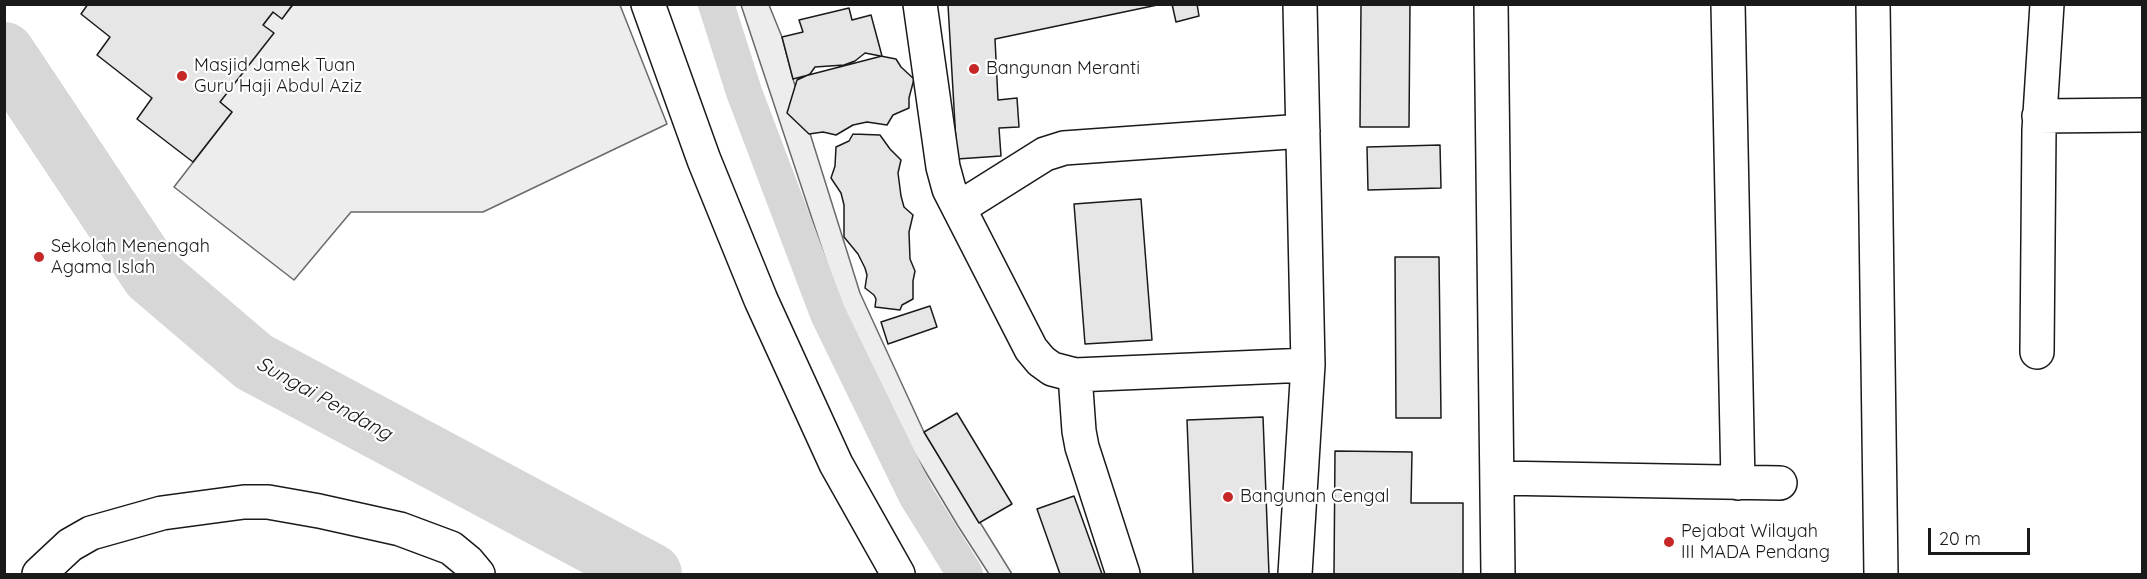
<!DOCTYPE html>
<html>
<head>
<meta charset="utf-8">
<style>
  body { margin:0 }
  #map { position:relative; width:2147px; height:579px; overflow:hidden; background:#fff; font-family:Quicksand,sans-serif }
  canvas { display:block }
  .frame { position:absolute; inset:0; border:6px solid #1a1a1a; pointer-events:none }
  .scale { position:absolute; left:1928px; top:528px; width:102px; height:27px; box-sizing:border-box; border:3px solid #1a1a1a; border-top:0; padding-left:8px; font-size:18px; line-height:21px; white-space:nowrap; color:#1a1a1a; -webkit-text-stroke:4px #fff; paint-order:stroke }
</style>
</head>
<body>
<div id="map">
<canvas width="2147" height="579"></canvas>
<div class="frame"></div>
<div class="scale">20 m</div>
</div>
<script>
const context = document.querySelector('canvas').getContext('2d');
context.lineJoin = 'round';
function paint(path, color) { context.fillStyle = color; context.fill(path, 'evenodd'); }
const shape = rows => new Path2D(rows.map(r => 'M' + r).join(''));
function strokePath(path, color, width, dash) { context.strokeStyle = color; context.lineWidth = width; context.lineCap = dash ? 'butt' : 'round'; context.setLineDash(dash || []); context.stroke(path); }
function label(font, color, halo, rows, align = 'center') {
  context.font = font + ' Quicksand,sans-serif'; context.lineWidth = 4.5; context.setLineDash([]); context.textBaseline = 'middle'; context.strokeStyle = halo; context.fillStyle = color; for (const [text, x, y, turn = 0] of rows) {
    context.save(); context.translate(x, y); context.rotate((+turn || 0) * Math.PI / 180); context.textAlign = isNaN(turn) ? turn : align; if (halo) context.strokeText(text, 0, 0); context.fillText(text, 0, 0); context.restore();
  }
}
const green = shape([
  [293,5,620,5,667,124,483,212,351,212,294,280,174,187,232,112,220,102,263,25,273,12,282,18,293,5],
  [741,5,769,5,782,37,793,79,860,293,924,432,1012,574,989,574,958,526,907,441,838,297,741,5]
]);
const canal = shape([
  [716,4,744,92,828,314,916,495,965,574]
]);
const river = shape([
  [4,53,152,275,254,362,651,574]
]);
const building = shape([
  [88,4,293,4,282,19,273,12,263,25,274,33,220,102,232,112,193,162,137,119,152,98,97,55,110,37,81,14,88,4],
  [952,4,1162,4,995,39,998,100,1017,98,1019,127,999,128,1001,156,957,159,948,5,952,4],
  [1172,4,1197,4,1199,16,1176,22,1172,4],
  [1361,4,1410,4,1409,127,1360,127,1361,4],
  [849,8,852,20,871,15,882,56,793,79,782,37,803,32,799,20,849,8],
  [865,53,896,59,901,67,914,79,909,98,909,108,893,115,887,125,867,122,853,125,836,135,823,132,809,134,787,113,797,80,810,74,815,67,844,65,855,61,865,53],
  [853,134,880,135,890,149,901,160,898,173,901,196,904,207,913,215,909,232,910,259,915,271,913,281,913,299,902,305,900,310,875,307,876,299,874,295,865,288,867,275,865,268,858,254,844,237,844,205,841,193,831,178,835,166,836,147,849,141,853,134],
  [1440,145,1441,188,1368,190,1367,147,1440,145],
  [1141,199,1152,340,1085,344,1074,204,1141,199],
  [1395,257,1439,257,1441,418,1396,418,1395,257],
  [930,306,937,327,888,344,881,322,930,306],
  [957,413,1012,504,979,523,924,432,957,413],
  [1263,417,1269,574,1193,574,1187,420,1263,417],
  [1335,451,1412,452,1411,503,1463,503,1463,574,1334,574,1335,451],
  [1074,496,1102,574,1060,574,1037,509,1074,496]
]);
const minor = shape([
  [648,4,704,160,761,300,836,464,898,574],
  [920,4,943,167,949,189,1031,349,1041,361,1052,369,1075,375,1308,365],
  [1491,4,1498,574],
  [1728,4,1738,483],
  [1873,4,1881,574],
  [2039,116,2142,115],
  [959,208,1045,154,1064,148,1303,131],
  [2037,352,2039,130,2047,4],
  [1075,375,1079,431,1082,447,1123,574],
  [1497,478,1780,483],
  [39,574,70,545,91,533,162,513,244,502,268,502,319,511,400,529,451,548,468,562,478,574],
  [1295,574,1308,365,1300,4]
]);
const markers = [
  [974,69,6,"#c62828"],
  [182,76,6,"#c62828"],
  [39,257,6,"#c62828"],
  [1228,497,6,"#c62828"],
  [1669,542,6,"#c62828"]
];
const poiNames = [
  ["Masjid Jamek Tuan",194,66],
  ["Guru Haji Abdul Aziz",194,87],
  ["Bangunan Meranti",986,69],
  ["Sekolah Menengah",51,247],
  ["Agama Islah",51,268],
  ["Bangunan Cengal",1240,497],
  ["Pejabat Wilayah",1681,532],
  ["III MADA Pendang",1681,553]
];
const waterNames = [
  ["Sungai Pendang",324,399,29]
];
paint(green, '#ededed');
strokePath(green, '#6a6a6a', 1.5);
strokePath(canal, '#d7d7d7', 36);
strokePath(river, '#d7d7d7', 62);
paint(building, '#e6e6e6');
strokePath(building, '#1a1a1a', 1.5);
strokePath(minor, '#1a1a1a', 36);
strokePath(minor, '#fff', 33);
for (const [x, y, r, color] of markers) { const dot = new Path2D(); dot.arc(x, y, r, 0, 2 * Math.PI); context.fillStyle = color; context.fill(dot); strokePath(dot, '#fff', 2); }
label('18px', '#1a1a1a', '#fff', poiNames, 'left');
label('italic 20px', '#1a1a1a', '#fff', waterNames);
</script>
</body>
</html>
